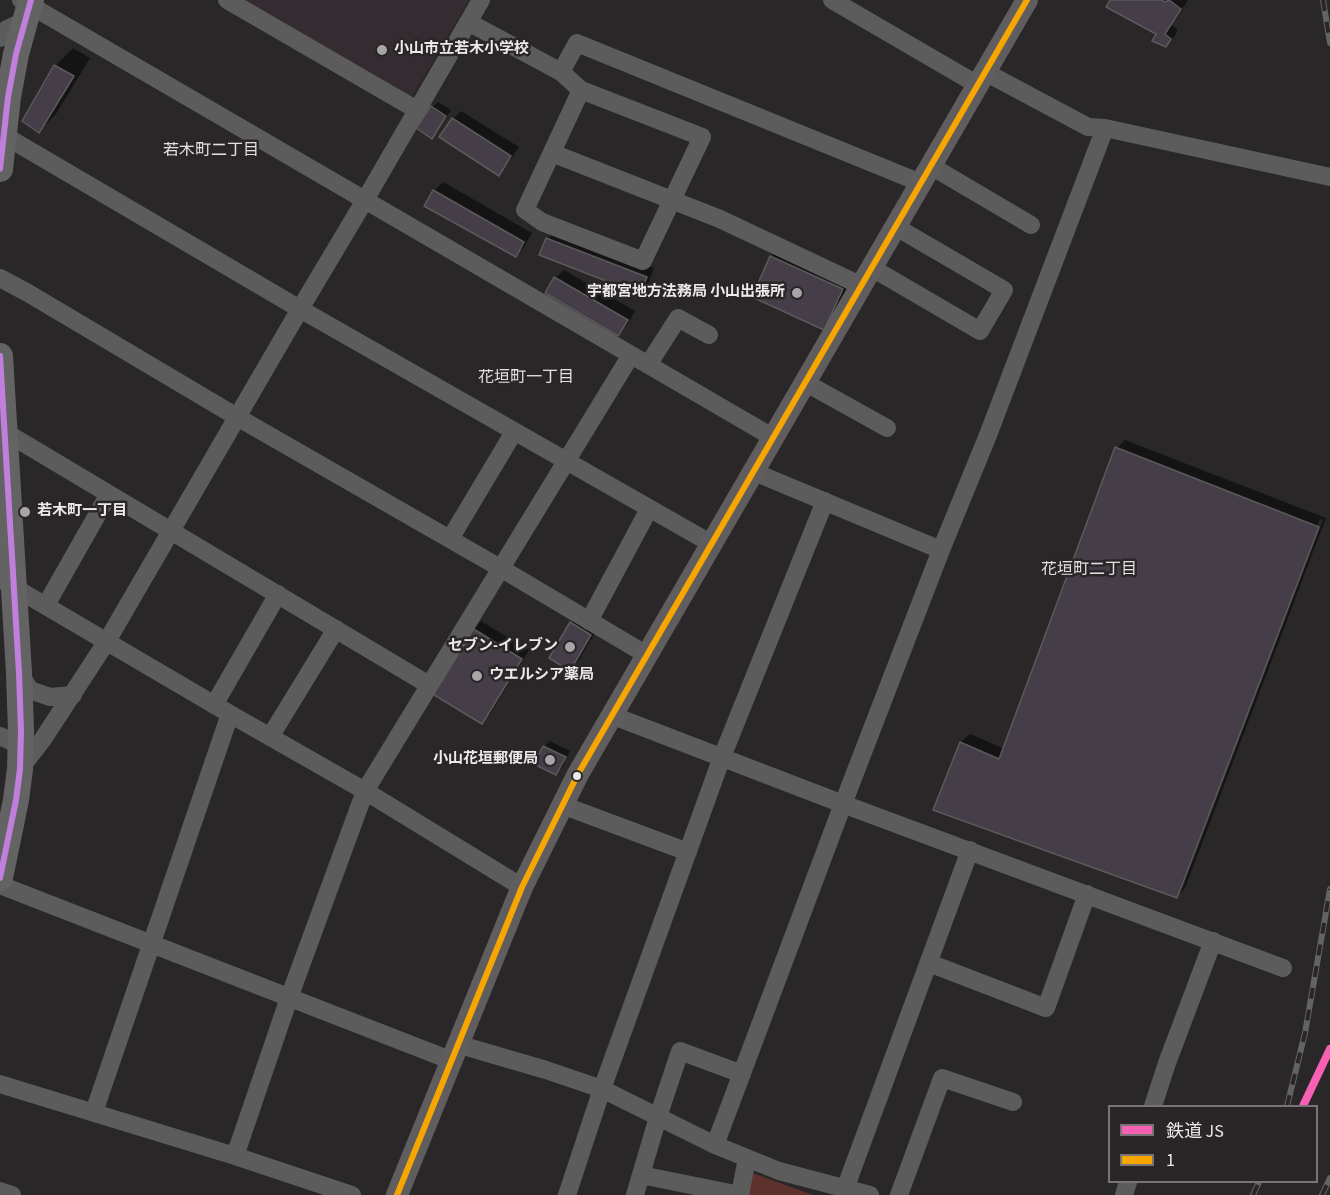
<!DOCTYPE html>
<html>
<head>
<meta charset="utf-8">
<style>
  body { margin:0 }
  #map { position:relative; width:1330px; height:1195px; overflow:hidden; background:#292728; font-family:"Source Sans 3","Noto Sans JP",sans-serif }
  canvas { display:block }
  .legend { position:absolute; left:1108px; top:1105px; width:210px; height:78px; box-sizing:border-box; background:#2a2628; border:2px solid #787476; margin:0; padding:8px 10px; list-style:none; font-size:18px; color:#ece9eb }
  .legend li { display:flex; align-items:center; gap:12px; height:30px }
  .legend b { width:30px; border:2px solid #787476 }
</style>
</head>
<body>
<div id="map">
<canvas width="1330" height="1195"></canvas>
<ul class="legend">
<li><b style="height:8px;background:#f860b3"></b>鉄道 JS</li>
<li><b style="height:8px;background:#f7a600"></b>1</li>
</ul>
</div>
<script>
const context = document.querySelector('canvas').getContext('2d');
context.lineJoin = 'round';
function paint(path, color) { context.fillStyle = color; context.fill(path, 'evenodd'); }
const shape = rows => new Path2D(rows.map(r => 'M' + r).join(''));
function strokePath(path, color, width, dash) { context.strokeStyle = color; context.lineWidth = width; context.lineCap = dash ? 'butt' : 'round'; context.setLineDash(dash || []); context.stroke(path); }
function label(font, color, halo, rows, align = 'center') {
  context.font = font + ' "Source Sans 3","Noto Sans JP",sans-serif'; context.lineWidth = 5; context.setLineDash([]); context.textBaseline = 'middle'; context.strokeStyle = halo; context.fillStyle = color; for (const [text, x, y, turn = 0] of rows) {
    context.save(); context.translate(x, y); context.rotate((+turn || 0) * Math.PI / 180); context.textAlign = isNaN(turn) ? turn : align; if (halo) context.strokeText(text, 0, 0); context.fillText(text, 0, 0); context.restore();
  }
}
const built = shape([
  [240,0,469,0,410,100]
]);
const green = shape([
  [750,1172,813,1195,747,1195]
]);
const shadow = shape([
  [1112,0,1188,0,1172,25,1178,30,1174,37,1165,45,1158,34],
  [73,48,90,58,56,114,39,131,55,66],
  [438,102,451,110,437,131,431,137,432,107],
  [461,111,519,147,507,165,499,174,453,119],
  [443,182,532,233,524,247,515,256,434,191],
  [556,231,654,268,648,284,639,292,547,239],
  [783,246,853,278,824,328,771,257],
  [564,270,635,311,627,325,618,334,555,278],
  [1125,440,1326,518,1185,888,1176,897,935,809,961,742,970,734,1005,749,1117,448],
  [1320,519,1323,520,1182,889,1179,889],
  [580,615,599,626,579,660,570,669,571,623],
  [481,621,529,650,490,714,482,722,473,629],
  [550,741,570,751,562,768,556,773,536,763,544,747]
]);
const building = shape([
  [1110,0,1162,0,1165,2,1169,0,1181,9,1165,34,1171,39,1166,47,1152,41,1156,34,1106,7,1110,0],
  [54,65,74,76,39,133,22,121,54,65],
  [431,106,446,116,432,139,416,128,431,106],
  [452,118,511,156,499,176,439,137,452,118],
  [433,190,524,242,516,257,424,206,433,190],
  [546,238,647,277,640,294,539,255,546,238],
  [770,256,843,289,824,330,752,297,770,256],
  [554,277,628,320,618,336,545,293,554,277],
  [1115,447,1319,527,1177,898,933,810,960,742,999,759,1115,447],
  [570,622,591,635,570,671,549,658,570,622],
  [472,628,522,659,482,724,431,693,472,628],
  [543,746,566,757,556,775,534,764,543,746]
]);
const minor = shape([
  [21,0,774,438],
  [227,0,417,110],
  [832,0,978,85],
  [468,22,561,72,577,43,921,183],
  [0,38,7,29,25,21],
  [561,72,581,90,702,137,643,261,542,222,525,210,581,90],
  [985,72,1088,127,1105,128,1330,177],
  [0,133,300,309,712,544],
  [552,153,720,219,862,286],
  [931,166,1031,225],
  [872,268,980,331,1004,290,896,227],
  [0,278,28,293,237,417,502,569,647,655],
  [648,365,678,318,709,335],
  [806,383,887,428],
  [0,429,429,685],
  [754,472,941,550],
  [450,539,514,432],
  [0,579,230,714,365,791,522,887],
  [46,605,109,494],
  [589,621,649,509],
  [19,673,30,690,50,697,73,695],
  [214,705,278,594],
  [611,715,843,804,1283,968],
  [0,736,21,746],
  [270,737,336,629],
  [20,769,43,739,107,641,300,309,365,200,481,0],
  [562,805,688,852],
  [0,885,450,1060],
  [929,963,1046,1008,1087,894],
  [457,1044,546,1070,602,1089,715,1145,779,1171,870,1195],
  [0,1084,235,1156,352,1195],
  [1153,1106,1167,1063,1213,941],
  [94,1112,230,714],
  [715,1145,843,804,941,550,988,435,1105,128],
  [235,1156,289,998,365,791,631,355],
  [641,1175,740,1195,747,1158],
  [845,1189,970,850],
  [0,1191,12,1195],
  [567,1195,602,1089,722,757,825,501],
  [635,1195,658,1117,680,1051,742,1074],
  [899,1195,942,1078,1013,1102],
  [1124,1195,1128,1182]
]);
const major = shape([
  [397,1195,522,887,578,774,1027,0]
]);
const highway = shape([
  [0,169,8,97,16,54,31,0],
  [0,356,19,673,21,731,20,769,16,800,0,878]
]);
const rail = shape([
  [1323,0,1330,43],
  [1287,1106,1305,1033,1330,889],
  [1253,1195,1259,1182],
  [1322,1195,1330,1178]
]);
const bus1 = shape([
  [397,1195,522,887,578,774,1027,0]
]);
const bus2 = shape([
  [0,169,8,97,16,54,31,0],
  [0,356,19,673,21,731,20,769,16,800,0,878]
]);
const rail1 = shape([
  [1303,1106,1330,1049]
]);
const markers = [
  [382,50,6,"#a8a5a7"],
  [797,293,6,"#a8a5a7"],
  [25,512,6,"#a8a5a7"],
  [570,647,6,"#a8a5a7"],
  [477,676,6,"#a8a5a7"],
  [550,760,6,"#a8a5a7"],
  [577,776,5,"#ece9eb"]
];
const poiNames = [
  ["小山市立若木小学校",394,50],
  ["宇都宮地方法務局 小山出張所",785,293,"right"],
  ["若木町一丁目",37,512],
  ["セブン-イレブン",558,647,"right"],
  ["ウエルシア薬局",489,676],
  ["小山花垣郵便局",538,760,"right"]
];
const neighbourhoodNames = [
  ["若木町二丁目",211,151],
  ["花垣町一丁目",526,378],
  ["花垣町二丁目",1089,570]
];
paint(built, '#352c32');
paint(green, '#5e312d');
paint(shadow, '#0007');
paint(building, '#453e48');
strokePath(building, '#5b5a5b', 1.5);
strokePath(minor, '#5d5c5c', 18);
strokePath(major, '#5f5d5e', 22);
strokePath(highway, '#646364', 26);
strokePath(rail, '#646364', 6);
strokePath(rail, '#2a2628', 4, [11]);
strokePath(bus1, '#f7a600', 6);
strokePath(bus2, '#c07fdc', 6);
strokePath(rail1, '#f860b3', 8);
for (const [x, y, r, color] of markers) { const dot = new Path2D(); dot.arc(x, y, r, 0, 2 * Math.PI); context.fillStyle = color; context.fill(dot); strokePath(dot, '#2a2628', 2); }
label('bold 15px', '#ece9eb', '#2a2628', poiNames, 'left');
label('16px', '#e3dee1', '#2a2628', neighbourhoodNames);
</script>
</body>
</html>
